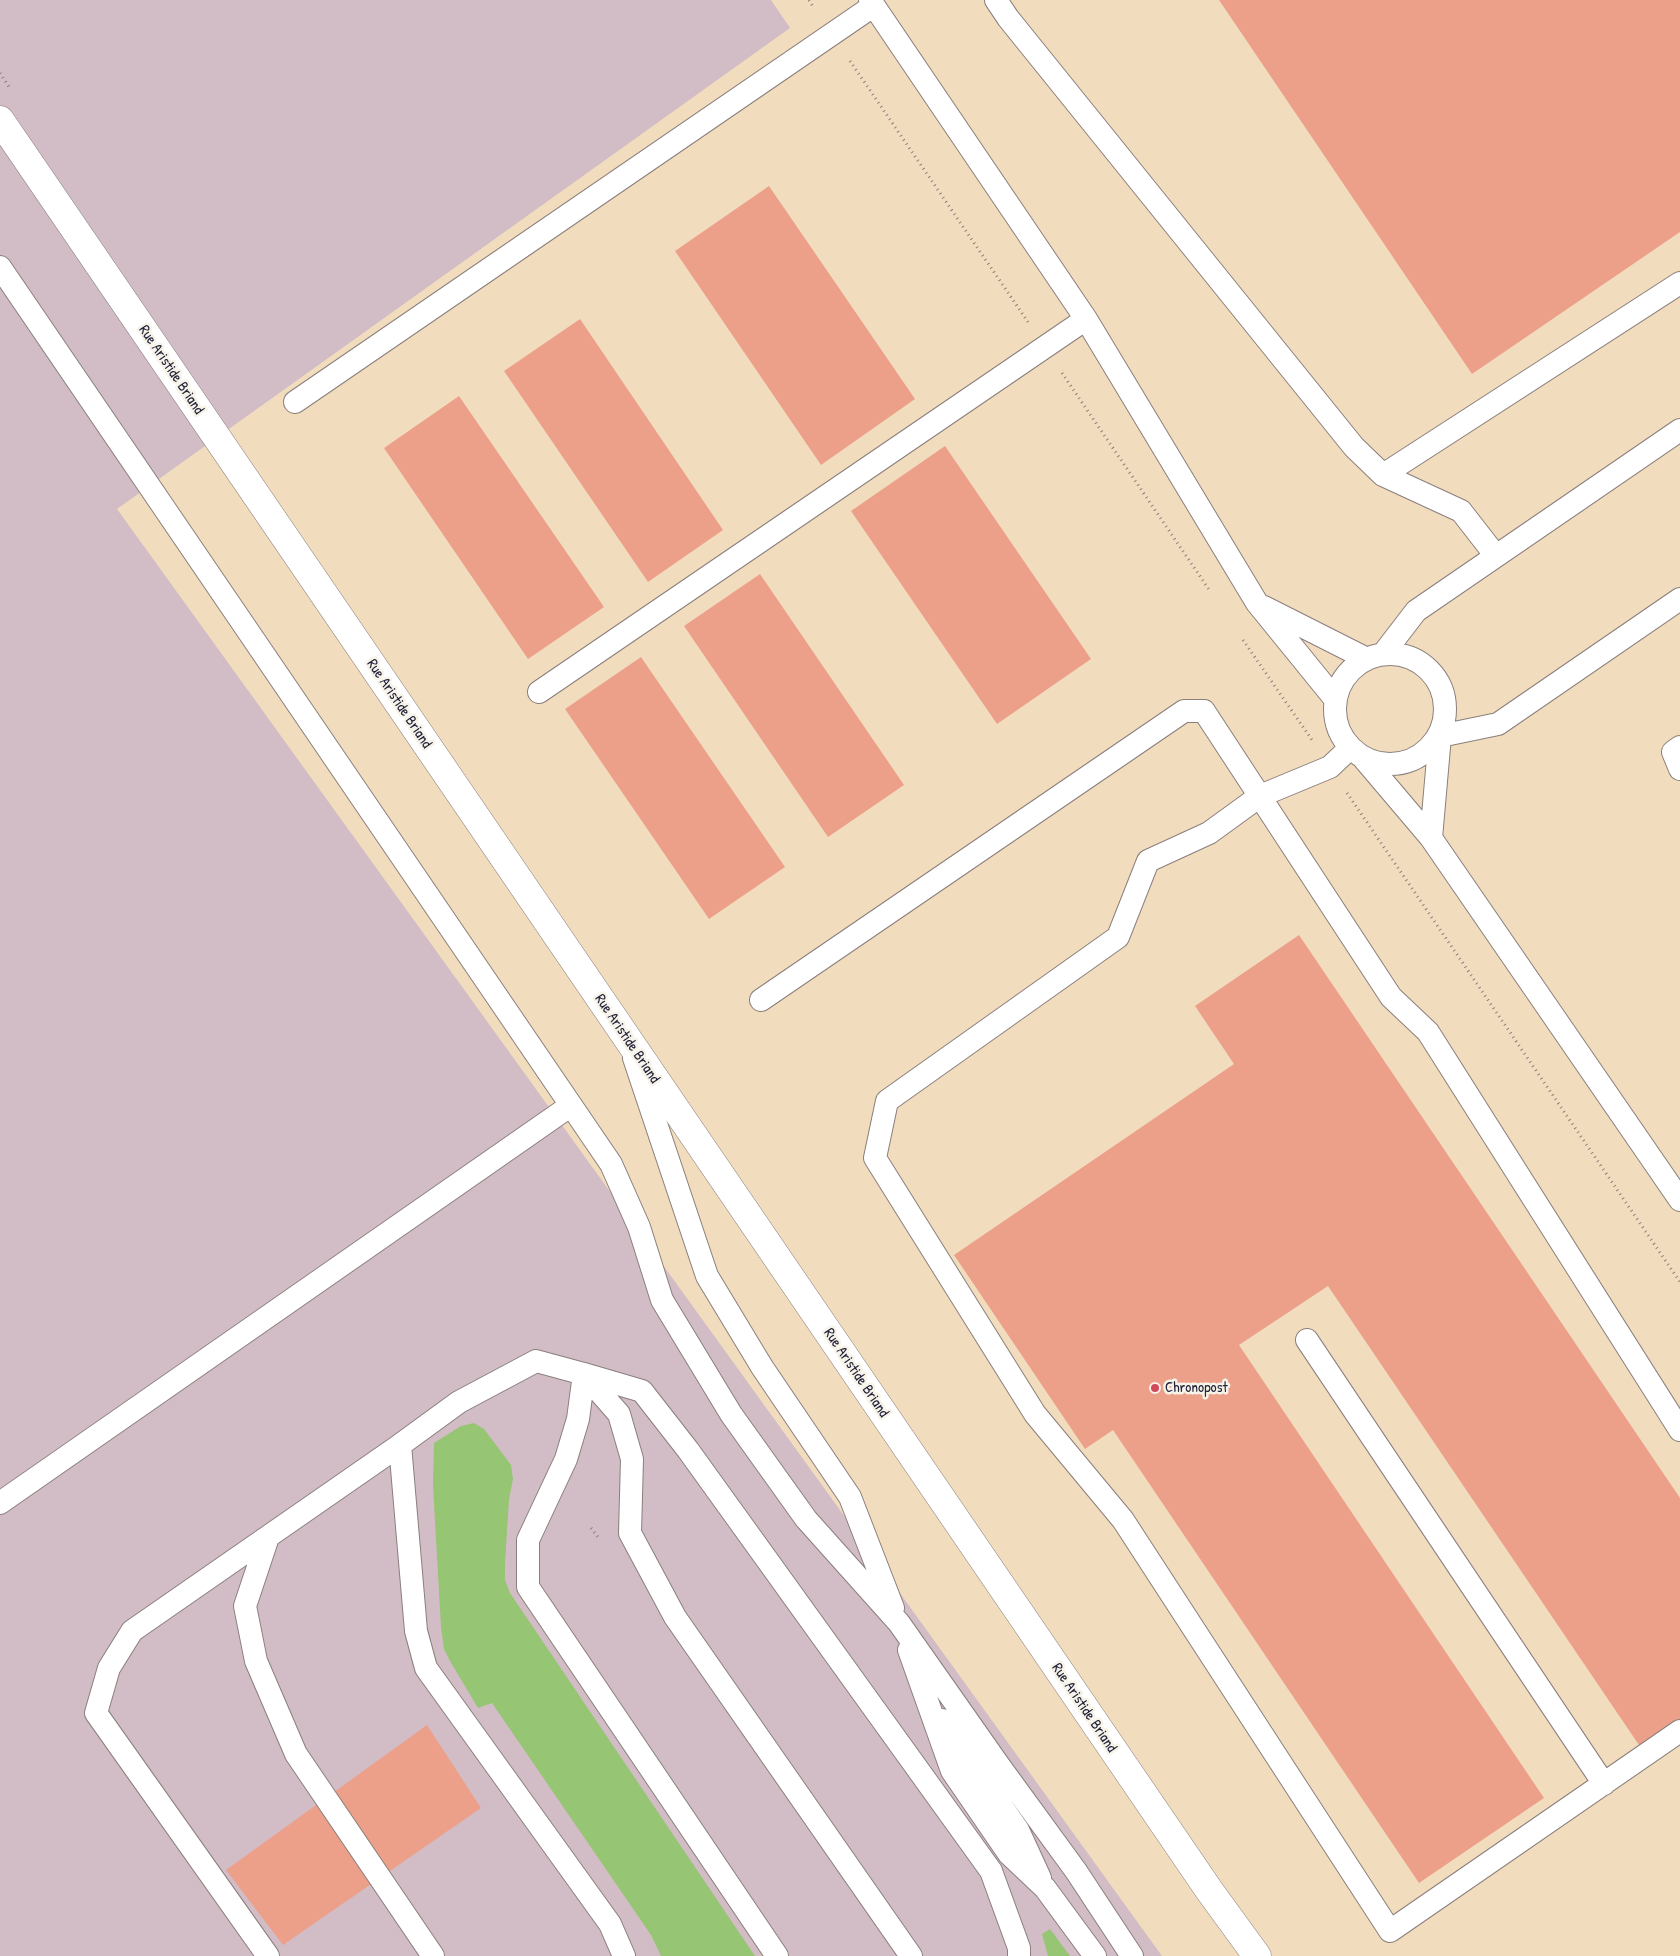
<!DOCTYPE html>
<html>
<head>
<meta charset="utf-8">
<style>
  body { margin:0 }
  canvas { display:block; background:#f2dcbe }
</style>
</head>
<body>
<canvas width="1680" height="1956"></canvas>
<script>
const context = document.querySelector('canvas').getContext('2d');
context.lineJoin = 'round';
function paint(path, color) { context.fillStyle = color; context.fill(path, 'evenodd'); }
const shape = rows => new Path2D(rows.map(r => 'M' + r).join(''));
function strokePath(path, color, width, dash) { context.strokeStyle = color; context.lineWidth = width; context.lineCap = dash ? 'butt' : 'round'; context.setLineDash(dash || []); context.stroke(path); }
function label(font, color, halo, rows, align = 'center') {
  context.font = font + ' "Patrick Hand",sans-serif'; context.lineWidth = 5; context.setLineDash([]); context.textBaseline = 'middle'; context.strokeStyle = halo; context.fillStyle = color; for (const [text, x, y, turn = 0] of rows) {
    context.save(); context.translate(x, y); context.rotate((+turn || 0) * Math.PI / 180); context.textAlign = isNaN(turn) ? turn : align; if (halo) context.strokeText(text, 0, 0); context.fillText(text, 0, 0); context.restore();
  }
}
const industrial = shape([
  [0,0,771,0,790,28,117,509,1162,1956,0,1956]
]);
const green = shape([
  [474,1423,484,1429,511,1465,513,1479,509,1499,505,1563,505,1580,510,1593,755,1956,661,1956,651,1935,492,1703,478,1708,450,1661,444,1649,441,1627,433,1486,434,1443,461,1426],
  [1050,1929,1070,1956,1048,1956,1042,1934]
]);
const building = shape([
  [1219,0,1680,0,1680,232,1472,374],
  [769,186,915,399,821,465,675,251],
  [580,319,723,530,648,582,504,371],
  [459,396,604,607,528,659,384,448],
  [945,446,1091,659,997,724,851,511],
  [760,574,904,785,828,837,684,626],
  [641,657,785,867,709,919,565,709],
  [1299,935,1680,1498,1680,1722,1641,1748,1328,1286,1239,1345,1544,1798,1419,1883,1113,1430,1085,1449,954,1255,1234,1064,1195,1006],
  [427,1725,481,1808,283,1945,226,1870]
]);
const path = shape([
  [809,0,814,8],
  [850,61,1028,322],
  [0,73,9,87],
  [1062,373,1210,591],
  [1243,640,1312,740],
  [1347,793,1680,1282],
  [591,1528,598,1537]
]);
const lane = shape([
  [870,0,1086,319,1257,603,1335,699],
  [996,0,1008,18,1354,447,1383,475,1461,511,1496,556],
  [0,267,611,1164,639,1227,662,1300,731,1414,806,1519,899,1623,998,1764,1076,1871,1132,1956],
  [295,402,873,6],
  [1383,475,1680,283],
  [1264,607,1367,659],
  '1335 709a55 55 0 1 1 110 0a55 55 0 1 1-110 0Z',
  [1383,654,1416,611,1680,430],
  [539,692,1086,319],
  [1680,747,1673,752,1680,769],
  [1350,748,1330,767,1260,796,1209,833,1148,861,1118,937,887,1101,875,1158,1035,1414,1123,1520,1390,1931,1680,1731],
  [1364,759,1431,838,1680,1200],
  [1431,838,1440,736,1498,724,1680,599],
  [761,1000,1184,711,1204,711,1391,997,1428,1032,1680,1430],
  [634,1058,707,1276,762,1367,850,1497,893,1608],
  [1307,1340,1604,1784],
  [0,1503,570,1106],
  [268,1537,245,1606,256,1661,296,1754,433,1956],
  [909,1650,952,1771,1009,1854,1045,1888,1095,1956],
  [942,1720,1018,1830,1040,1878],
  [268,1956,96,1713,109,1668,132,1631,400,1445],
  [624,1956,610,1924,426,1668,416,1631,400,1445,459,1402,536,1361,584,1374,619,1414,632,1459,630,1533,675,1617,911,1956],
  [777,1956,528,1587,528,1540,566,1459,578,1419,584,1374,642,1391,688,1450,991,1871,1019,1948,1019,1956]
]);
const secondary = shape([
  [0,120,1209,1890,1257,1956]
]);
const markers = [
  [1155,1388,5,"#d1495b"]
];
const streetNames = [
  ["Rue Aristide Briand",171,370,56],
  ["Rue Aristide Briand",399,704,56],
  ["Rue Aristide Briand",627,1039,56],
  ["Rue Aristide Briand",856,1373,56],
  ["Rue Aristide Briand",1084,1708,56]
];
const poiNames = [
  ["Chronopost",1165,1388]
];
paint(industrial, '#d2bdc6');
paint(green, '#96c573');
paint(building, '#eca08a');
strokePath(lane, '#8a7f7c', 24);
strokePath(secondary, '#8a7f7c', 29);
strokePath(path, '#8a7f7c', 3, [1, 4]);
strokePath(lane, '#fff', 22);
strokePath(secondary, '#fff', 28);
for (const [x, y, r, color] of markers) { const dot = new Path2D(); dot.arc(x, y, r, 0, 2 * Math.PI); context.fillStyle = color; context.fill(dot); strokePath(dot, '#f7f3e8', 2); }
label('15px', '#22223b', '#f7f3e8', streetNames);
label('15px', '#22223b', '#f7f3e8', poiNames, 'left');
</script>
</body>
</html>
